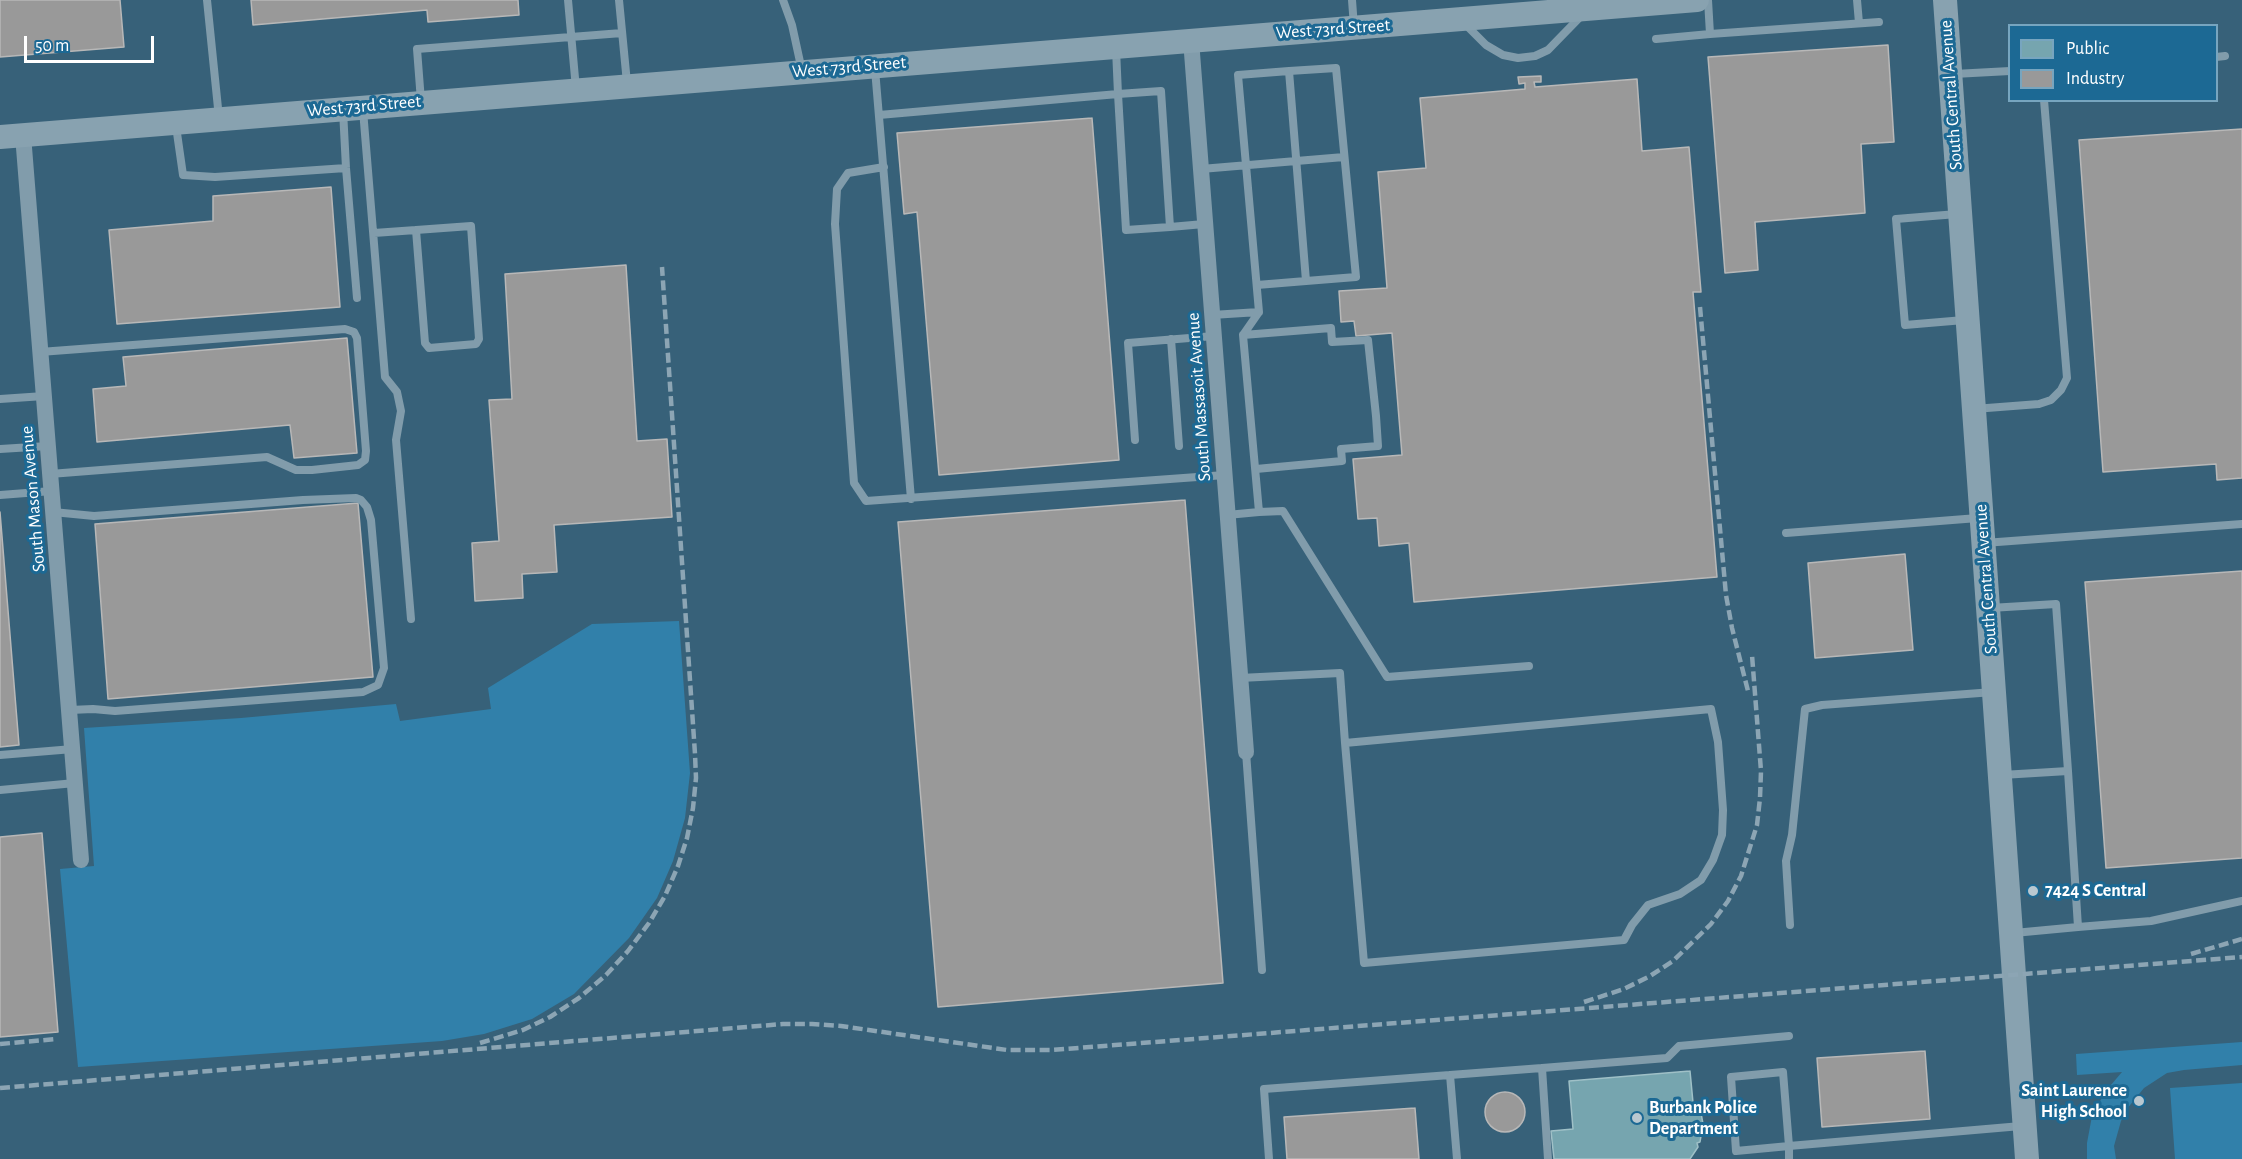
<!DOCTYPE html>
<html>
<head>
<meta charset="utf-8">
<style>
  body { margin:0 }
  #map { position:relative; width:2242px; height:1159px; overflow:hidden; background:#376179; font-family:"Alegreya Sans",sans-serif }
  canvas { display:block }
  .legend { position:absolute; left:2008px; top:24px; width:210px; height:78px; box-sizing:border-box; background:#1c6994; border:2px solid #77a5bf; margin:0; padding:8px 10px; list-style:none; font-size:18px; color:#fff }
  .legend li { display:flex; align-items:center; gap:12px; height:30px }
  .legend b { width:30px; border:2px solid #77a5bf }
  .scale { position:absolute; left:24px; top:36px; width:130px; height:27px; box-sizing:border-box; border:3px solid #fff; border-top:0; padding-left:8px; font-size:18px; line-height:21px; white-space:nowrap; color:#fff; -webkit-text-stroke:4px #1c6994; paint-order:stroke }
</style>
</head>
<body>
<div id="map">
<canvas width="2242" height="1159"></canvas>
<ul class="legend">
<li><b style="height:16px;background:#76a5af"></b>Public</li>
<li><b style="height:16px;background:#999"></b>Industry</li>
</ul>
<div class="scale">50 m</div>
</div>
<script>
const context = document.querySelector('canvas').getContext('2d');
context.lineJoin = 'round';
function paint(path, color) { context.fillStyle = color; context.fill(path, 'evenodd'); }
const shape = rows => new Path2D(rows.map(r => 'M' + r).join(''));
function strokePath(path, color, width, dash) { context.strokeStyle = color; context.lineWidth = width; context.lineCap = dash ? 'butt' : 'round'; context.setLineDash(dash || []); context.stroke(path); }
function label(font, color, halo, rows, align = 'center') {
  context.font = font + ' "Alegreya Sans",sans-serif'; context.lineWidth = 6; context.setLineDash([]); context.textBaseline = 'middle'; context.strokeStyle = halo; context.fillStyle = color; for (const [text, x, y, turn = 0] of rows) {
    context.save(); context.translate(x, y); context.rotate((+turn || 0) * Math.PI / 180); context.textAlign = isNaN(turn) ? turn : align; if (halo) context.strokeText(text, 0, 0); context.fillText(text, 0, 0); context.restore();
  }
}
const green = shape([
  [679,621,690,773,685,818,673,861,657,898,629,938,574,994,532,1019,484,1034,442,1041,78,1067,60,869,94,866,84,728,241,718,396,704,400,721,491,709,488,688,592,624],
  [2242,1042,2242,1065,2184,1070,2167,1073,2144,1088,2126,1110,2121,1121,2114,1146,2116,1159,2087,1159,2087,1143,2092,1116,2105,1092,2122,1072,2077,1075,2076,1054],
  [2242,1083,2242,1159,2175,1159,2170,1088]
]);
const public = shape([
  [1690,1071,1694,1113,1701,1113,1703,1124,1700,1142,1697,1143,1698,1147,1690,1159,1554,1159,1551,1131,1573,1129,1569,1081,1690,1071]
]);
const industry = shape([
  [0,0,120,0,124,47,0,57,0,0],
  [251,0,518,0,519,15,428,22,427,10,253,25,251,0],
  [1888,45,1894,142,1861,144,1865,213,1755,222,1758,270,1725,273,1708,57,1888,45],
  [1541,76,1541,82,1534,82,1535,87,1637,79,1642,151,1689,147,1701,292,1693,292,1717,577,1414,602,1409,543,1379,546,1377,518,1358,519,1353,459,1402,455,1392,333,1356,336,1354,321,1341,322,1339,291,1387,288,1378,172,1426,168,1420,98,1525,89,1525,83,1519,84,1518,77,1541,76],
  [1092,118,1119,460,939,475,917,212,904,214,897,133,1092,118],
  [2242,129,2242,478,2217,480,2216,464,2103,472,2079,140,2242,129],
  [331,187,340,307,117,324,109,230,213,221,213,196,331,187],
  [626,265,637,441,667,439,672,517,554,525,557,572,522,574,523,598,475,601,472,543,499,541,489,400,512,399,505,274,626,265],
  [347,338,357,453,294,458,290,425,97,442,93,389,126,386,123,357,347,338],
  [1185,500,1223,983,938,1007,898,522,1185,500],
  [358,503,373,677,108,699,95,524,358,503],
  [0,512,19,745,0,747,0,512],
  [1905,554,1913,650,1815,658,1808,563,1905,554],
  [2242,571,2242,858,2106,868,2085,582,2242,571],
  [42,833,58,1032,0,1037,0,837,42,833],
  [1925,1051,1930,1119,1822,1127,1817,1058,1925,1051],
  '1485 1112a20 20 0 1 1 40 0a20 20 0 1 1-40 0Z',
  [1415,1108,1419,1159,1287,1159,1284,1117,1415,1108]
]);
const lane = shape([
  [207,0,219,118],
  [568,0,576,89],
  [619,0,627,83],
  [783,0,792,25,802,71],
  [1352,0,1354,27],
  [1708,0,1710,34,1879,22],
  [1857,0,1859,23],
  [1464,23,1486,45,1503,55,1518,58,1535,56,1548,50,1583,14],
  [1656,39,1710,34],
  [2216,57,2225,56],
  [875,69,911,499],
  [1289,71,1336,68,1356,277,1306,281],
  [1954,74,2010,71],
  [421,101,417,49,622,33],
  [343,110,346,168,357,298],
  [363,110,385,377,397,392,401,411,396,440,411,619],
  [879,115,1118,94,1161,91,1170,227,1126,230,1118,94,1116,49],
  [176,126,183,175,215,177,346,168],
  [884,167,848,173,837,189,835,224,854,483,866,501,1225,475],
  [1201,169,1344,157],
  [1957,214,1896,219,1905,325,1964,320],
  [1170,227,1204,224],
  [374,233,416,230,471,226,479,339,476,344,429,348,425,343,416,230],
  [1212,315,1259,312],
  [1243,335,1331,328,1332,342,1368,340,1376,416,1378,446,1341,449,1342,461,1256,469],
  [1171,339,1179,446],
  [40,352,345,329,354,332,357,338,366,451,365,460,358,465,312,470,296,470,267,457,50,474],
  [0,399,44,396],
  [1974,409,2039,404,2051,400,2061,390,2067,378,2044,100],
  [1135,440,1128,343,1214,336],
  [0,449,48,446],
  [0,495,52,491],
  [53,512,94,516,303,500,356,498,361,500,367,507,371,520,384,668,378,685,363,692,115,711,93,709,70,710],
  [1259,512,1283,511,1387,677,1529,666],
  [1227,515,1259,512,1243,335,1259,312,1238,75,1289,71,1306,281,1257,285],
  [1786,533,1978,518],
  [1984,543,2242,524],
  [1990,608,2056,604,2068,771],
  [1240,678,1340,673,1345,743,1711,709,1718,742,1723,810,1722,835,1713,860,1701,880,1680,894,1648,905,1632,925,1624,940,1364,963,1345,743],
  [1246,752,1262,970],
  [0,755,73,749],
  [2002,775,2068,771,2078,927,2014,933],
  [0,790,75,783],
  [1790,925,1786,861,1792,835,1805,709,1822,705,1993,692],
  [2078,927,2151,921,2242,901],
  [1783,1072,1789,1146,1736,1151,1731,1077,1783,1072],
  [1450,1075,1542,1068],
  [1269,1159,1264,1089,1450,1075,1457,1159],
  [1548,1159,1542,1068,1667,1058,1679,1046,1789,1036],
  [1789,1159,1789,1146,2021,1126]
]);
const street = shape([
  [1191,40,1246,752],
  [23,135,81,860]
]);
const secondary = shape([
  [1945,0,2027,1159],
  [0,137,1697,0]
]);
const rail = shape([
  [1700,307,1726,595,1732,628,1748,691],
  [2191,954,2242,939],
  [1584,1002,1624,989,1650,976,1673,961,1711,924,1728,901,1741,876,1757,825,1760,798,1761,771,1752,655],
  [480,1043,523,1030,550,1017,579,998,606,975,628,951,649,923,665,896,678,866,687,838,693,808,696,778,695,754,662,267],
  [0,1044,57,1039],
  [0,1088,783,1024,812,1024,841,1026,1007,1050,1052,1050,2242,957]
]);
const markers = [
  [2033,891,6,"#b9c8d0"],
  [2139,1101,6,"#b9c8d0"],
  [1637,1118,6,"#b9c8d0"]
];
const streetNames = [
  ["West 73rd Street",1333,29,-4],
  ["West 73rd Street",849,67,-5],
  ["South Central Avenue",1951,95,-94],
  ["West 73rd Street",364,106,-5],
  ["South Massasoit Avenue",1199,397,-94],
  ["South Mason Avenue",33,499,-95],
  ["South Central Avenue",1986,579,-94]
];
const poiNames = [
  ["7424 S Central",2045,891],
  ["Saint Laurence",2127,1091,"right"],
  ["High School",2127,1112,"right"],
  ["Burbank Police",1649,1108],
  ["Department",1649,1129]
];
paint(green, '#3180aa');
paint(public, '#76a5af');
strokePath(public, '#9fc0c7', 1.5);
paint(industry, '#999');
strokePath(industry, '#b8b8b8', 1.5);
strokePath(lane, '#819cab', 8);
strokePath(street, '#819cab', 16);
strokePath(secondary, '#88a2b0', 24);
strokePath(rail, '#8ca5b4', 4.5, [10, 4.5]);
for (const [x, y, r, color] of markers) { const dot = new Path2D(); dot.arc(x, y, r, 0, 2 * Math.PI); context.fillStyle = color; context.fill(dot); strokePath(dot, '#1c6994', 2); }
label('18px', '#fff', '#1c6994', streetNames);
label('bold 18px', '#fff', '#1c6994', poiNames, 'left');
</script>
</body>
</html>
